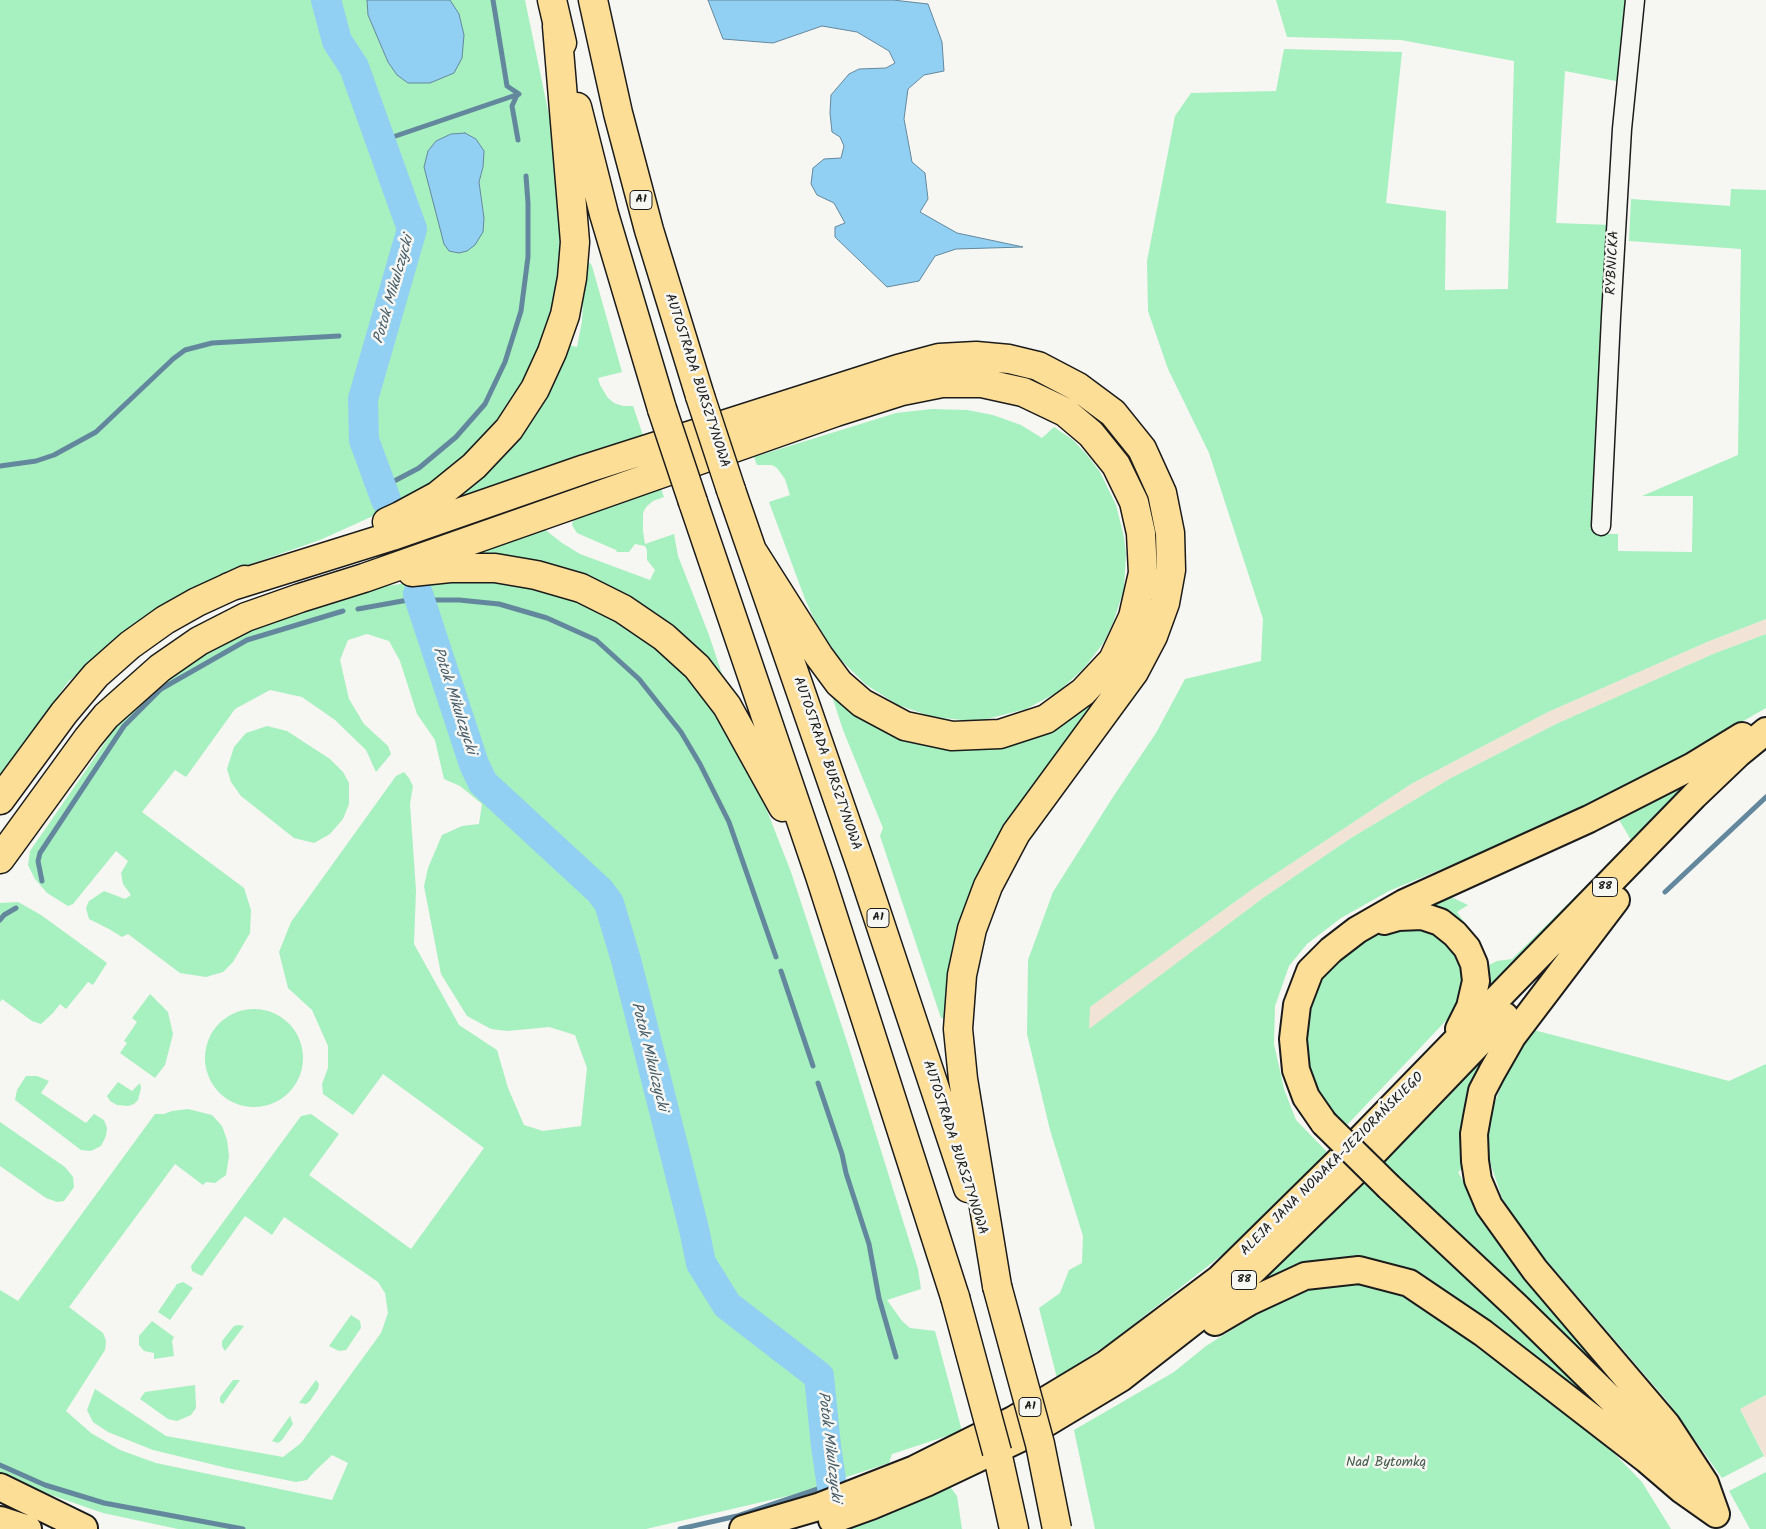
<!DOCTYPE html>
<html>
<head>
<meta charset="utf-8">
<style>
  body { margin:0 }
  canvas { display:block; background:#f6f6f2 }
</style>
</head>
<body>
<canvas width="1766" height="1529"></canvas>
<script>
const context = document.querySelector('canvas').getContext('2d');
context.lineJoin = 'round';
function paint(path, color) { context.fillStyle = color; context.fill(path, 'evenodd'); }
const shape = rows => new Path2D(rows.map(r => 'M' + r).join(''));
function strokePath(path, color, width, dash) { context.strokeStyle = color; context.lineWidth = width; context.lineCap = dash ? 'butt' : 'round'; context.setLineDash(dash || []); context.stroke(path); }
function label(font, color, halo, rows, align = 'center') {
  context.font = font + ' Kalam,sans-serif'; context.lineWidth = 5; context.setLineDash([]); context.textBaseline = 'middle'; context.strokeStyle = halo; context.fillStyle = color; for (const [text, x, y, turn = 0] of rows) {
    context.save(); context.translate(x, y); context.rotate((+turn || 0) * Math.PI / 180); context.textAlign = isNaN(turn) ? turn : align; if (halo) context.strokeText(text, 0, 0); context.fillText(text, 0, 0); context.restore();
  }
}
const built = shape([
  [1766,619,1766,634,1713,654,1556,724,1451,778,1351,838,1263,898,1089,1030,1089,1007,1254,888,1411,784,1548,712,1707,642],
  [1766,1395,1766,1459,1740,1409]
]);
const green = shape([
  [0,0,367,0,368,15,388,62,397,75,408,83,430,83,459,14,450,0,525,0,551,125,559,175,563,234,558,284,546,335,521,389,480,444,415,497,320,540,231,571,132,625,68,682,0,776],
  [465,133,476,139,484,151,483,167,479,182,484,218,428,151,436,141,451,134],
  [1276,0,1629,0,1621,82,1565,71,1556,223,1611,225,1595,534,1618,534,1618,551,1692,552,1693,496,1642,496,1738,455,1741,249,1629,241,1631,199,1730,206,1731,189,1766,190,1766,619,1707,642,1548,712,1411,784,1254,888,1090,1007,1089,1029,1263,898,1351,838,1451,778,1556,724,1713,654,1766,634,1766,708,1634,784,1533,831,1389,891,1341,918,1307,944,1289,966,1275,1006,1274,1044,1284,1089,1296,1120,1330,1155,1259,1226,1111,1342,1057,1378,1039,1308,1060,1293,1069,1270,1082,1263,1083,1236,1050,1130,1027,1034,1028,960,1053,892,1113,797,1156,733,1185,679,1261,661,1263,619,1209,453,1168,369,1148,311,1147,261,1175,116,1191,93,1276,91,1284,49,1402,52,1386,203,1446,211,1445,290,1508,289,1514,61,1401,40,1287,37],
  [587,262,590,263,592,266,622,372,598,378,600,385,608,398,614,403,623,406,633,406,645,441,452,500,483,477,496,461,569,345,577,347,582,321,585,265],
  [932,409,967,410,993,415,1021,425,1042,438,1054,427,1073,440,1087,455,1100,472,1116,505,1124,537,1126,554,1124,589,1113,623,1104,642,1092,658,1082,670,1058,692,1026,709,983,720,962,720,933,717,898,705,865,684,838,657,814,619,805,599,769,502,790,495,785,479,777,468,772,465,757,465,754,457,896,413],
  [660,486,664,497,653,501,646,507,643,513,643,531,645,544,674,534,678,556,709,635,726,686,679,635,460,555,543,528,562,543,580,554,650,580,655,570,647,560,647,550,645,546,635,544,629,552,617,552,616,550,577,533,572,525,573,521,579,518],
  [445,578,487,578,532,585,575,600,634,628,680,663,719,713,757,785,791,872,849,1048,918,1269,921,1289,887,1300,902,1321,910,1328,935,1331,962,1431,892,1454,889,1463,792,1495,646,1529,178,1529,103,1513,28,1487,0,1473,0,1290,18,1301,155,1114,164,1114,172,1111,188,1109,212,1115,222,1126,227,1140,229,1156,226,1175,215,1183,206,1182,203,1185,175,1164,69,1307,103,1333,106,1341,105,1350,66,1411,91,1433,120,1450,156,1463,332,1500,348,1463,332,1455,315,1471,307,1480,296,1482,227,1468,153,1450,108,1432,93,1422,87,1410,95,1389,166,1436,283,1457,301,1443,381,1333,388,1313,385,1293,378,1282,284,1217,272,1235,245,1216,202,1276,192,1271,191,1266,301,1116,311,1114,339,1134,309,1175,411,1249,484,1148,383,1074,353,1115,323,1094,322,1084,328,1068,328,1046,312,1010,288,988,279,952,291,922,396,776,404,772,409,778,413,786,410,804,416,890,414,944,459,1025,497,1050,508,1088,524,1125,543,1131,581,1126,587,1068,575,1035,549,1027,507,1031,491,1029,467,1016,441,974,424,886,428,868,442,835,462,826,479,824,482,804,460,786,444,779,435,740,417,714,400,661,389,641,367,634,348,640,340,660,349,699,364,724,388,746,391,754,376,772,366,750,335,720,302,697,270,690,235,709,186,777,175,770,142,812,244,888,251,910,250,933,233,962,223,972,206,977,180,973,128,934,122,937,109,929,89,919,86,908,89,901,104,891,125,899,131,895,123,884,121,873,128,861,116,851,73,904,68,906,47,893,35,879,28,865,30,851,122,718,193,657,241,633,288,616,379,587],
  [1115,679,1012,818,946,1018,941,1018,880,836,883,828,843,730,830,690,897,736,918,743,945,748],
  [267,726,287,731,330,759,343,772,349,783,349,804,343,819,330,834,314,843,294,838,241,796,231,782,227,769,234,747,246,733],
  [1699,773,1634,845,1615,813],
  [1600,872,1599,880,1483,995,1487,966,1497,961,1512,959],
  [1447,895,1468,905,1457,912,1479,943,1475,948,1452,919,1436,906,1435,901],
  [18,902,41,915,107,963,93,985,88,982,66,1009,60,1004,53,1013,41,1024,32,1021,2,999,0,1002,0,903],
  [1397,927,1414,927,1428,931,1442,940,1452,949,1459,961,1463,977,1462,994,1457,1009,1346,1126,1327,1108,1311,1080,1304,1042,1306,1009,1325,971,1370,935],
  [150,994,168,1012,173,1034,165,1065,155,1078,120,1053,127,1043,124,1041,137,1022,132,1018],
  '205 1058a49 49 0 1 1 98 0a49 49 0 1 1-98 0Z',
  [1530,1029,1729,1081,1766,1064,1766,1395,1740,1409,1764,1456,1722,1478,1668,1402,1523,1233,1502,1198,1489,1159,1488,1120,1502,1084],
  [1495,1038,1464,1167,1458,1172,1467,1188,1654,1421,1443,1222,1381,1160],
  [26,1076,37,1076,49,1081,41,1093,86,1123,94,1114,104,1120,107,1128,106,1136,101,1146,91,1151,81,1150,15,1100,17,1090],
  [118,1082,132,1091,140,1083,141,1088,138,1100,134,1104,128,1106,117,1105,110,1101,107,1096],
  [0,1122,65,1167,73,1177,74,1187,64,1201,57,1202,46,1198,0,1166],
  [1360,1178,1505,1313,1637,1438,1414,1275,1253,1287,1320,1225],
  [183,1282,193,1288,170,1320,158,1312,177,1284],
  [1344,1284,1375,1284,1407,1294,1605,1444,1642,1482,1671,1529,1095,1529,1074,1430,1174,1372,1206,1346,1270,1306,1310,1290],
  [351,1315,360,1321,361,1328,346,1350,339,1351,329,1346],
  [152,1321,174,1337,172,1341,174,1356,154,1359,154,1353,144,1351,139,1345,139,1336],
  [238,1325,244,1326,225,1351,222,1346,222,1341,234,1326],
  [233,1380,240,1380,223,1404,220,1402,220,1397],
  [316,1380,319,1384,318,1389,310,1401,306,1404,299,1403],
  [195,1385,196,1408,191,1415,177,1421,168,1419,140,1399,145,1392],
  [290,1416,293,1424,282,1440,278,1443,272,1441],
  [1766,1472,1766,1529,1750,1529,1729,1491],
  [945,1485,951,1488,957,1496,962,1529,843,1529]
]);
const water = shape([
  [367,0,450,0,459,14,464,35,462,58,454,73,430,83,408,83,397,75,388,62,368,15,367,0],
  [708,0,893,0,928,4,942,42,944,71,924,75,908,89,904,119,912,162,925,173,928,199,920,212,957,233,1023,247,956,249,935,256,919,281,887,287,835,237,835,227,845,223,834,203,817,195,811,184,813,168,824,159,841,158,844,146,840,137,832,132,830,113,831,95,849,74,859,69,886,68,895,63,889,51,857,32,822,26,773,43,723,39,708,0],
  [465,133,476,139,484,151,483,167,479,182,484,218,483,232,475,245,467,251,459,253,449,251,444,244,424,167,428,151,436,141,451,134,465,133]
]);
const stream = shape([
  [493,0,507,86,519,94],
  [517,95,512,106,518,140],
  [381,141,519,94],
  [0,466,36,461,54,455,96,432,173,359,185,350,212,343,339,336],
  [381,488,419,468,456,437,485,404,505,362,521,311,528,257,528,203,526,176],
  [420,600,459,600,499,604,547,618,596,640,639,679,681,732,700,764,729,822,776,957],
  [358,609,419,598],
  [42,881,38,861,40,853,124,726,161,689,247,640,343,611],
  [1665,892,1766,797],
  [0,920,4,915,16,908],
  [781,971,813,1066],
  [818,1083,842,1154,846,1173,869,1244,879,1298,896,1357],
  [0,1465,45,1485,104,1503,243,1529],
  [680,1529,737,1516,832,1484]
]);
const river = shape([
  [326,0,337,41,354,67,412,229,363,399,364,440,386,500],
  [418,594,474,764,483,783,600,891,609,903,626,960,694,1229,701,1263,727,1305,819,1376,826,1446,838,1528]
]);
const street = shape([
  [1601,526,1611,317,1622,129,1635,0]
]);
const primary = shape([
  [1616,900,1512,1037,1492,1072,1482,1091,1477,1117,1474,1134,1475,1161,1478,1180,1489,1206,1535,1270,1667,1425,1705,1483,1716,1514],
  [1384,921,1398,917,1422,916,1440,922,1455,934,1467,948,1474,964,1476,981,1470,1007,1459,1029],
  [1324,1123,1306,1097,1296,1070,1293,1039,1297,1005,1310,971,1331,950,1357,930,1404,903,1589,819,1693,766,1742,736],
  [1389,1187,1516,1306,1660,1447,1679,1470],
  [1215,1322,1249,1302,1305,1276,1359,1270,1409,1283,1483,1333,1647,1460,1682,1490,1716,1514],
  [0,1487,84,1528],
  [0,1520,28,1529],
  [832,1520,871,1506,926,1483,1023,1437,1121,1378,1231,1292,1357,1170,1505,1016],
  [743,1529,818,1507,869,1487,915,1469,1013,1420,1106,1364,1219,1279,1346,1154,1694,796,1738,754,1766,731]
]);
const highway = shape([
  [552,0,562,43],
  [593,0,618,113,649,230,700,396],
  [577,107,604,214,662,409],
  [731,490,861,866,968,1188],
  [693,502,820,876,955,1297],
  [387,522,400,516,437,496,474,466,509,429,535,389,552,352,565,315,572,278,575,242,557,26],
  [412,572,450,568,495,568,536,575,581,588,623,609,664,637,697,667,727,706,783,807],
  [229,587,392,536,585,469,898,369,939,358,976,356,1009,359,1038,366,1078,387,1113,413,1142,449,1162,493,1170,533,1171,570,1165,603,1153,636,1134,672,1016,833,988,886,972,929,962,975,958,1029,963,1079,997,1286],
  [0,800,64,713,96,675,130,645,165,620,197,602,245,580],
  [0,859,88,738,106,716,160,668,199,641,246,617,300,598,364,578,836,412,902,391,942,383,982,383,1023,392,1065,412,1091,434,1116,465,1134,502,1141,533,1143,573,1133,617,1113,660,1083,692,1046,719,1000,734,952,736,905,726,862,703,839,683,819,656,753,552],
  [997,1452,1014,1529]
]);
const primaryBridge = shape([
  [1324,1123,1389,1187]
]);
const highwayBridge = shape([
  [700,396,731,490],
  [662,409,693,502],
  [997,1286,1040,1444,1057,1529],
  [955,1297,997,1452]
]);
const shields = [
  [641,200,22],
  [1605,887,25],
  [878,918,22],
  [1244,1280,25],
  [1030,1407,22]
];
const shieldNames = [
  ["A1",641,200],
  ["88",1605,887],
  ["A1",878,918],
  ["88",1244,1280],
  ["A1",1030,1407]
];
const streetNames = [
  ["RYBNICKA",1614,263,-87],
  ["AUTOSTRADA BURSZTYNOWA",696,381,72],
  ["AUTOSTRADA BURSZTYNOWA",826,764,71],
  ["AUTOSTRADA BURSZTYNOWA",954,1148,72],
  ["ALEJA JANA NOWAKA-JEZIORAŃSKIEGO",1333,1165,-45]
];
const parkNames = [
  ["Nad Bytomką",1386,1464]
];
const waterNames = [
  ["Potok Mikulczycki",395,290,-74],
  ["Potok Mikulczycki",453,701,72],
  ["Potok Mikulczycki",648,1057,76],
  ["Potok Mikulczycki",828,1447,83]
];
paint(built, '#f1e4d7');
paint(green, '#a7f0bf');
paint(water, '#92d0f3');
strokePath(water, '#63889d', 1);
strokePath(stream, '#63889d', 5);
strokePath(river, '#92d0f3', 30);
strokePath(street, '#1c1c1c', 21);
strokePath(primary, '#1c1c1c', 30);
strokePath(highway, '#1c1c1c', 31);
strokePath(street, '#f6f6f2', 18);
strokePath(primary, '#fdde96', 26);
strokePath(highway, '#fdde96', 28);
strokePath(primaryBridge, '#1c1c1c', 30, []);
strokePath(highwayBridge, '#1c1c1c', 31, []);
strokePath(primaryBridge, '#fdde96', 26);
strokePath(highwayBridge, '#fdde96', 28);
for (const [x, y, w] of shields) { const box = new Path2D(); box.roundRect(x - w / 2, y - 9.5, w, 19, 4); context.fillStyle = '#f6f6f2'; context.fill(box); strokePath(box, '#1c1c1c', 1); }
label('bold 12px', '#1c1c1c', null, shieldNames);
label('14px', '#1c1c1c', '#f6f6f2', streetNames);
label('14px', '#465c4d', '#f6f6f2', parkNames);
label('italic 15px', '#455b67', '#f6f6f2', waterNames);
</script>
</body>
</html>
